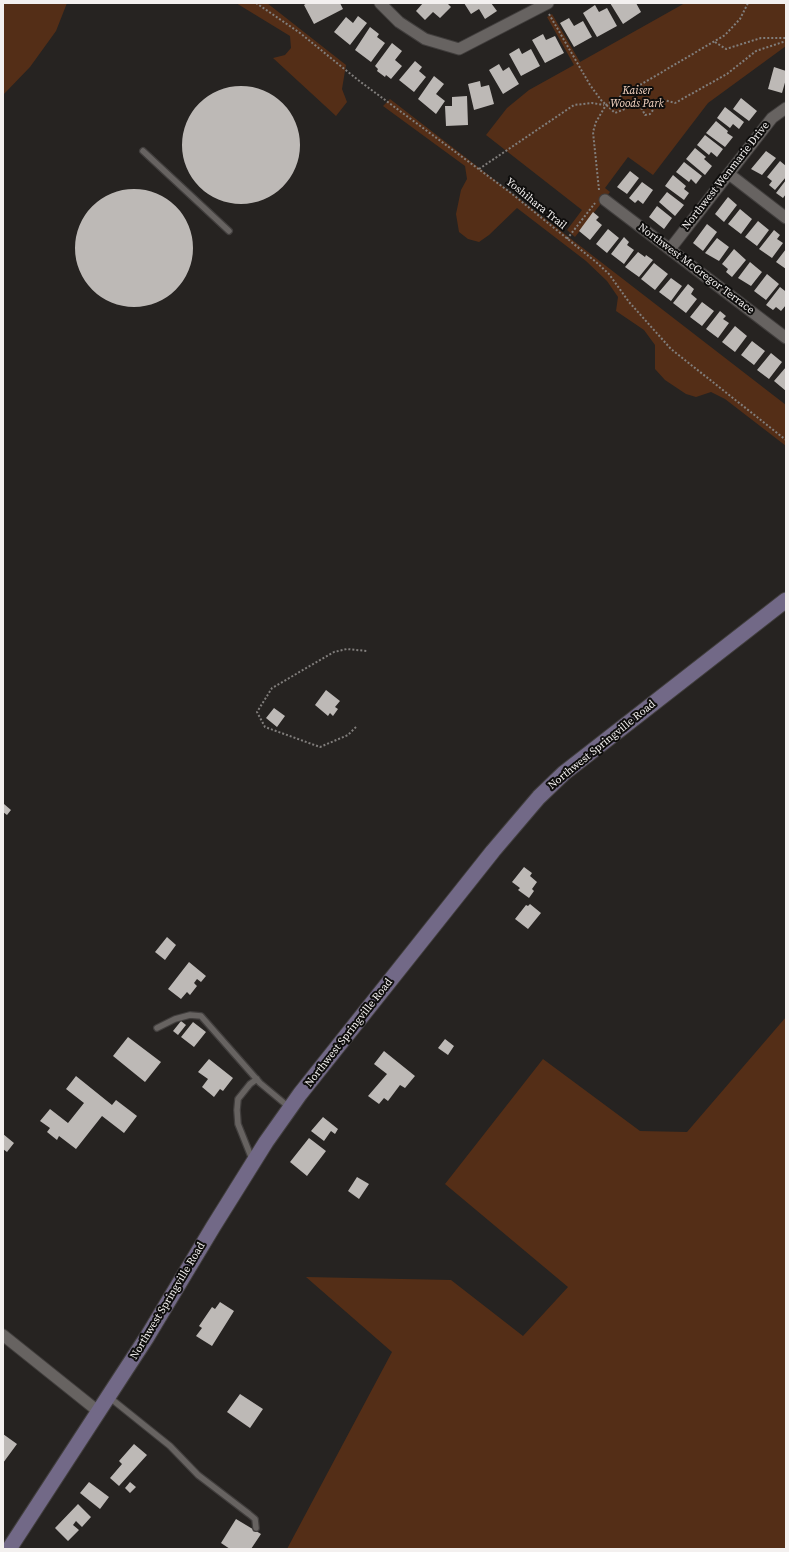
<!DOCTYPE html>
<html>
<head>
<meta charset="utf-8">
<style>
  body { margin:0 }
  #map { position:relative; width:789px; height:1552px; overflow:hidden; background:#262321; font-family:"Source Serif 4",serif }
  canvas { display:block }
  .frame { position:absolute; inset:0; border:4px solid #f3f0ef; pointer-events:none }
</style>
</head>
<body>
<div id="map">
<canvas width="789" height="1552"></canvas>
<div class="frame"></div>
</div>
<script>
const context = document.querySelector('canvas').getContext('2d');
context.lineJoin = 'round';
function paint(path, color) { context.fillStyle = color; context.fill(path, 'evenodd'); }
const shape = rows => new Path2D(rows.map(r => 'M' + r).join(''));
function strokePath(path, color, width, dash) { context.strokeStyle = color; context.lineWidth = width; context.lineCap = dash ? 'butt' : 'round'; context.setLineDash(dash || []); context.stroke(path); }
function label(font, color, halo, rows, align = 'center') {
  context.font = font + ' "Source Serif 4",serif'; context.lineWidth = 4; context.setLineDash([]); context.textBaseline = 'middle'; context.strokeStyle = halo; context.fillStyle = color; for (const [text, x, y, turn = 0] of rows) {
    context.save(); context.translate(x, y); context.rotate((+turn || 0) * Math.PI / 180); context.textAlign = isNaN(turn) ? turn : align; if (halo) context.strokeText(text, 0, 0); context.fillText(text, 0, 0); context.restore();
  }
}
const green = shape([
  [3,3,67,3,56,31,30,67,3,95],
  [236,3,267,3,346,65,342,89,347,102,336,116,273,58,285,55,291,48,290,36],
  [685,3,786,3,786,46,708,103,653,175,628,157,605,188,610,192,575,237,567,230,582,210,486,135,507,108,529,90,574,65,547,17,552,14,580,62],
  [390,99,786,405,786,446,725,399,711,392,696,397,686,394,665,380,655,369,655,345,644,330,616,311,618,297,607,281,586,261,517,208,489,235,479,242,468,239,459,232,456,214,461,190,467,179,465,166,383,106],
  [786,1017,786,1549,287,1549,392,1352,306,1277,451,1280,523,1336,568,1287,445,1184,543,1059,640,1131,687,1132]
]);
const building = shape([
  [307,3,340,3,343,9,314,24,304,5],
  [423,3,447,3,451,7,440,18,433,12,425,20,416,11],
  [464,3,491,3,497,11,485,19,479,9,471,14],
  [610,3,636,3,641,12,623,24],
  [595,5,599,12,607,8,617,26,597,37,583,13],
  [358,16,367,23,350,45,334,32,346,17,353,23],
  [569,18,574,26,583,21,592,37,574,47,560,23],
  [370,27,379,34,377,37,385,43,371,62,355,50],
  [543,34,546,40,555,36,564,53,545,63,532,40],
  [392,43,402,51,395,60,402,66,391,79,386,75,385,77,377,71,378,69,375,66],
  [519,48,522,54,531,49,540,66,521,76,509,54],
  [415,61,422,67,419,71,426,77,414,92,399,80],
  [499,64,503,71,509,67,519,84,503,94,489,70],
  [774,67,786,71,786,79,782,93,768,89],
  [434,76,444,84,436,94,445,101,436,114,418,99],
  [480,81,481,87,489,85,494,104,474,110,468,84],
  '182 145a59 59 0 1 1 118 0a59 59 0 1 1-118 0Z',
  [467,96,468,125,446,126,445,106,452,106,452,97],
  [741,98,757,111,749,121,733,109],
  [725,107,744,122,739,129,733,124,730,128,717,118],
  [716,121,728,131,727,133,733,137,725,147,706,133],
  [705,135,723,149,717,157,711,152,709,155,697,145],
  [695,148,706,157,704,159,712,166,705,175,686,159],
  [766,151,776,158,762,175,751,169],
  [780,161,786,166,786,177,775,190,769,185,772,181,767,177],
  [684,162,702,176,696,184,691,179,689,182,676,172],
  [630,171,639,178,627,194,617,187],
  [673,175,686,186,684,189,689,193,684,200,665,186],
  [786,180,786,194,783,198,776,193],
  [642,182,653,190,643,204,638,200,635,203,629,198],
  '75 248a59 59 0 1 1 118 0a59 59 0 1 1-118 0Z',
  [667,192,684,205,675,216,659,202],
  [728,197,737,205,724,222,715,214],
  [657,206,672,218,664,229,649,217],
  [740,209,752,219,741,234,728,224],
  [593,212,599,217,596,220,602,225,590,240,579,231],
  [758,221,769,230,757,246,745,237],
  [707,224,717,232,703,251,693,243],
  [608,229,619,238,607,253,596,244],
  [774,230,780,235,777,239,783,243,772,258,759,249],
  [624,237,629,242,627,245,634,250,624,264,611,254],
  [717,238,729,247,719,261,705,253],
  [734,249,746,260,732,277,726,272,728,269,722,264],
  [786,249,786,269,776,262],
  [638,252,645,257,646,255,653,260,639,277,625,267],
  [750,262,762,272,751,286,738,278],
  [654,263,668,274,655,290,641,279],
  [767,274,779,284,766,300,754,291],
  [671,278,682,286,671,301,659,292],
  [688,284,694,289,691,294,697,299,686,313,673,303],
  [780,287,785,291,786,290,786,305,781,311,776,307,773,310,766,305],
  [702,302,714,311,702,326,690,317],
  [720,311,726,316,723,319,729,323,718,338,706,329],
  [735,326,747,336,735,352,722,342],
  [752,341,765,351,754,365,741,355],
  [771,353,782,362,769,379,757,370],
  [786,367,786,391,774,381],
  [326,690,340,701,335,707,338,709,333,716,330,713,328,716,315,705],
  [274,708,285,716,277,727,266,718],
  [4,804,11,810,7,815,3,812],
  [524,867,532,873,530,876,537,882,532,889,534,891,529,898,518,890,520,888,512,882],
  [530,904,541,913,528,929,515,919,526,905,528,906],
  [167,937,176,945,165,960,155,952],
  [189,962,206,976,201,982,197,979,194,983,197,986,190,995,187,992,181,999,168,989],
  [181,1021,186,1025,178,1035,173,1031],
  [193,1022,206,1032,194,1047,181,1037],
  [128,1037,161,1062,145,1082,113,1056],
  [445,1039,454,1046,448,1055,438,1048],
  [384,1051,415,1076,405,1088,400,1085,388,1101,384,1098,379,1104,368,1096,387,1074,374,1064],
  [209,1059,233,1078,223,1091,220,1089,214,1097,202,1087,208,1079,198,1072],
  [76,1076,112,1105,116,1100,137,1116,124,1133,102,1116,76,1149,59,1136,57,1140,47,1132,50,1128,40,1121,50,1109,68,1123,84,1103,66,1089],
  [323,1117,338,1129,335,1134,331,1131,324,1141,311,1131],
  [3,1134,14,1143,7,1152,3,1149],
  [309,1138,326,1151,307,1176,290,1162],
  [357,1177,369,1184,359,1199,348,1191],
  [220,1302,234,1311,212,1346,196,1336,202,1328,199,1326,212,1307,215,1309],
  [240,1394,263,1409,250,1428,227,1412],
  [3,1434,17,1444,3,1463],
  [134,1444,147,1455,119,1486,110,1478,122,1464,119,1461],
  [89,1482,109,1497,100,1509,80,1493],
  [130,1482,136,1487,130,1493,125,1488],
  [78,1504,91,1517,82,1527,76,1521,73,1525,79,1530,68,1541,55,1528],
  [236,1519,261,1534,251,1549,230,1549,221,1543]
]);
const path = shape([
  [256,3,300,33,358,80,511,193,596,262,609,274,629,302,671,349,786,440],
  [549,14,590,85,601,100,615,113,635,105,642,109,645,115,650,114,657,105,664,100,675,103,727,74,756,51,786,41],
  [715,42,726,49,761,38,786,38],
  [479,169,574,105,592,103,604,105],
  [599,190,593,132,596,122,606,105,725,35,740,19,748,3],
  [567,239,595,203],
  [356,727,348,735,320,747,265,727,257,712,272,688,334,652,347,649,367,651]
]);
const lane = shape([
  [143,151,229,231],
  [157,1028,175,1019,190,1015,201,1016,260,1083,290,1108],
  [252,1159,238,1124,237,1110,238,1099,250,1084,257,1079],
  [109,1397,170,1446,198,1475,249,1514,255,1519,256,1528]
]);
const street = shape([
  [380,3,399,22,425,39,459,49,548,3],
  [729,174,786,218],
  [605,200,786,338],
  [670,249,772,118,786,108],
  [3,1335,99,1412]
]);
const secondary = shape([
  [9,1549,147,1337,213,1227,266,1142,300,1094,493,851,539,797,564,773,786,600]
]);
const parkNames = [
  ["Kaiser",637,91],
  ["Woods Park",637,104]
];
const streetNames = [
  ["Northwest Wenmarie Drive",726,176,-52],
  ["Yoshihara Trail",536,204,39],
  ["Northwest McGregor Terrace",696,269,37],
  ["Northwest Springville Road",602,745,-39],
  ["Northwest Springville Road",349,1033,-52],
  ["Northwest Springville Road",168,1301,-59]
];
paint(green, '#542e17');
paint(building, '#bdb9b6');
strokePath(lane, '#413e3d', 8);
strokePath(street, '#413e3d', 13);
strokePath(secondary, '#413e3d', 17);
strokePath(path, '#817e7c', 2, [2, 2]);
strokePath(lane, '#676361', 5.5);
strokePath(street, '#676361', 11);
strokePath(secondary, '#726987', 15);
label('italic 11px', '#f9d8c5', '#0e0d0c', parkNames);
label('11px', '#f3f0ef', '#0e0d0c', streetNames);
</script>
</body>
</html>
